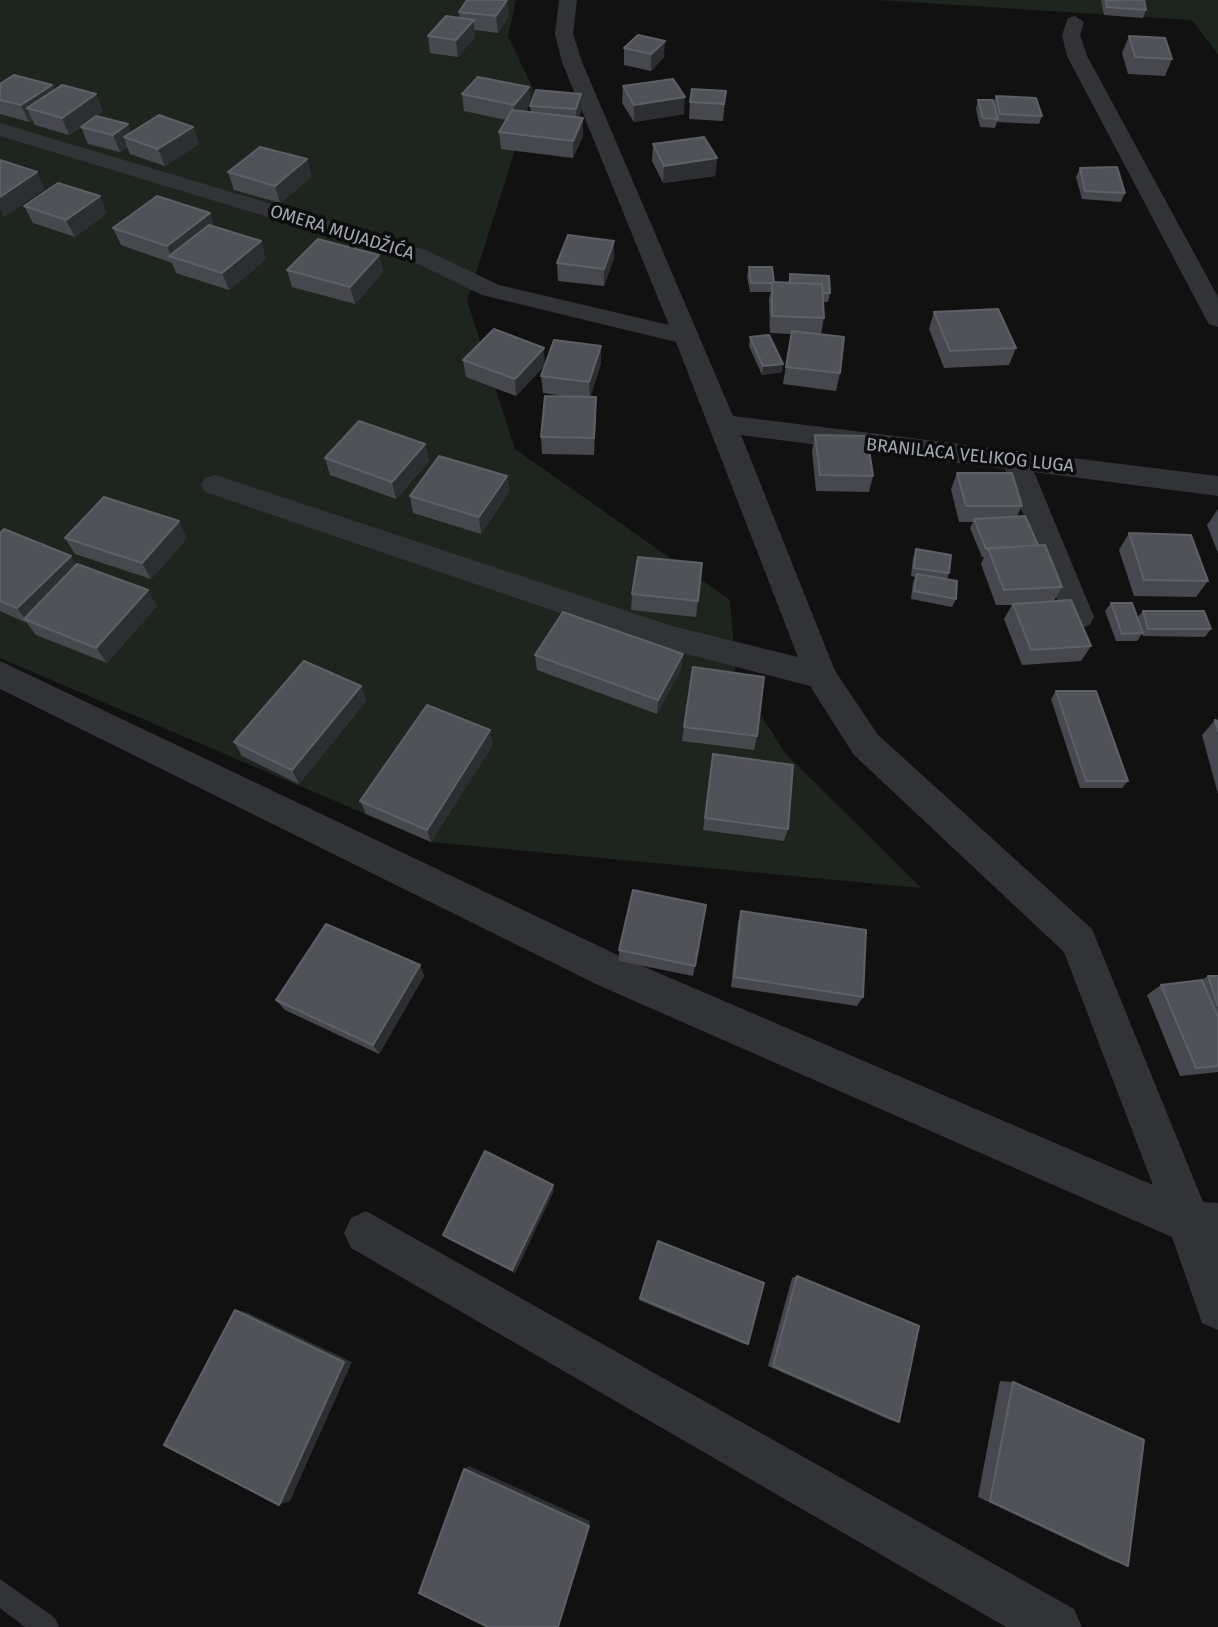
<!DOCTYPE html>
<html>
<head>
<meta charset="utf-8">
<style>
  body { margin:0 }
  canvas { display:block; background:#111112 }
</style>
</head>
<body>
<canvas width="1218" height="1627"></canvas>
<script>
const context = document.querySelector('canvas').getContext('2d');
context.lineJoin = 'round';
function paint(path, color) { context.fillStyle = color; context.fill(path, 'evenodd'); }
const shape = rows => new Path2D(rows.map(r => 'M' + r).join(''));
function strokePath(path, color, width, dash) { context.strokeStyle = color; context.lineWidth = width; context.lineCap = dash ? 'butt' : 'round'; context.setLineDash(dash || []); context.stroke(path); }
function label(font, color, halo, rows, align = 'center') {
  context.font = font + ' "Fira Sans",sans-serif'; context.lineWidth = 7; context.setLineDash([]); context.textBaseline = 'middle'; context.strokeStyle = halo; context.fillStyle = color; for (const [text, x, y, turn = 0] of rows) {
    context.save(); context.translate(x, y); context.rotate((+turn || 0) * Math.PI / 180); context.textAlign = isNaN(turn) ? turn : align; if (halo) context.strokeText(text, 0, 0); context.fillText(text, 0, 0); context.restore();
  }
}
const green = shape([
  [0,0,516,0,508,36,534,91,467,301,515,449,730,600,736,676,785,753,921,888,431,842,0,658],
  [878,0,1218,0,1218,54,1192,20]
]);
const lane = shape([
  [0,1579,55,1618,59,1627,25,1627,0,1608,0,1579]
]);
const street = shape([
  [559,0,577,0,573,34,582,62,733,416,1218,476,1218,496,1034,472,1094,617,1090,625,1079,629,1068,625,1064,617,1005,469,741,435,835,671,878,735,1092,929,1203,1202,1218,1203,1218,1330,1202,1323,1172,1237,598,985,0,689,0,661,626,959,1153,1185,1064,952,854,755,810,686,660,647,205,492,201,485,205,478,215,475,225,478,672,626,798,657,676,342,482,295,410,260,0,136,0,123,426,250,499,285,669,325,562,62,555,34,559,0],
  [1075,16,1084,22,1080,35,1087,56,1218,297,1218,327,1209,324,1206,319,1067,56,1062,35,1068,18,1075,16],
  [366,1211,1074,1609,1082,1627,1006,1627,351,1248,344,1233,351,1218,366,1211]
]);
const wall = shape([
  [1101,0,1144,0,1146,10,1143,18,1104,15],
  [459,12,509,16,498,33,475,30,475,37,458,57,430,53,428,36,460,18],
  [1129,36,1172,59,1165,76,1128,74,1122,53],
  [624,48,664,57,651,71,624,65],
  [0,84,52,85,54,91,103,111,96,116,131,132,193,127,199,144,165,166,130,154,127,147,120,152,88,144,81,127,69,135,35,125,32,120,29,122,0,114],
  [623,86,684,114,634,122,622,103],
  [529,87,530,104,524,111,531,112,530,106,581,94,581,111,579,118,583,118,583,136,573,158,501,149,499,132,506,120,464,111,462,94],
  [726,91,723,121,689,119,690,102],
  [996,96,1042,116,1039,124,997,122,995,128,980,127,976,109,978,100,994,102],
  [653,144,717,158,715,176,663,183,652,161],
  [307,159,311,177,280,203,234,190,228,172],
  [1080,168,1125,193,1121,202,1082,199,1076,177],
  [24,206,107,213,75,237,33,223],
  [215,227,266,259,229,290,176,273,172,263,121,245,113,228],
  [379,255,383,272,355,304,292,287,287,270],
  [614,258,604,286,558,281,557,263],
  [749,267,774,282,788,283,790,274,830,293,828,302,823,302,824,318,821,334,840,373,836,391,783,384,791,334,770,333,769,299,771,292,750,292,747,276],
  [934,312,1016,348,1009,365,944,368,929,329],
  [750,337,782,372,762,375,749,346],
  [463,360,545,364,601,363,590,397,596,397,596,414,594,455,542,454,541,437,571,397,543,393,541,376,545,365,516,396,466,377],
  [815,435,873,476,869,492,816,491,812,451],
  [425,444,429,461,396,499,330,475,325,458],
  [957,473,1022,506,1017,516,1038,546,1062,587,1054,601,1091,646,1081,661,1022,665,1004,619,1012,605,996,605,981,564,984,557,982,557,970,528,973,522,959,522,951,489],
  [507,476,509,492,481,534,413,513,410,496],
  [1218,509,1218,553,1207,525],
  [0,533,76,565,157,606,107,663,36,635,27,623,0,611],
  [1129,533,1208,581,1196,597,1134,596,1119,550],
  [65,538,187,538,151,579,75,554],
  [916,549,949,573,947,579,956,599,952,607,911,599,913,582,915,577,911,576,913,558],
  [702,563,696,617,631,610,632,594],
  [1111,603,1137,618,1143,611,1211,629,1205,637,1143,636,1142,634,1137,641,1116,641,1105,611],
  [683,654,681,669,657,714,537,670,535,655],
  [693,667,757,736,754,750,682,741],
  [361,686,366,701,299,784,242,756,234,742],
  [1056,691,1128,781,1122,788,1080,788,1051,699],
  [1215,720,1218,721,1218,794,1202,735],
  [493,744,431,842,366,814,360,801],
  [713,754,788,829,784,841,703,830],
  [706,905,693,976,619,961,619,950],
  [741,911,863,997,857,1006,731,987,738,922],
  [420,965,424,976,379,1054,285,1010,276,1000],
  [1208,976,1218,976,1218,1072,1180,1076,1147,995,1161,985,1201,980],
  [554,1190,515,1273,448,1239,443,1235],
  [658,1241,748,1344,744,1344,639,1300],
  [797,1276,899,1422,890,1420,768,1366,792,1278],
  [1000,1381,1013,1382,1128,1566,1111,1560,978,1497]
]);
const shadedWall = shape([
  [507,0,509,16,498,33,496,16],
  [474,20,475,37,458,57,456,40],
  [665,41,664,57,651,71,651,54],
  [52,85,59,102,27,108,32,120,29,122,21,105],
  [529,87,530,104,515,122,514,105],
  [96,94,103,111,69,135,62,118],
  [581,94,581,111,577,126,576,109],
  [685,97,684,114,634,122,634,105],
  [583,118,583,136,573,158,573,141],
  [128,124,135,141,124,137,127,147,120,152,113,135],
  [193,127,199,144,165,166,158,149],
  [717,158,715,176,663,183,664,166],
  [307,159,311,177,280,203,275,186],
  [37,172,45,189,4,217,0,209,0,197],
  [100,196,107,213,75,237,66,220],
  [210,213,216,230,171,257,167,246],
  [261,241,266,259,229,290,222,273],
  [614,241,614,258,604,286,604,269],
  [379,255,383,272,355,304,350,287],
  [601,346,601,363,590,399,589,382],
  [544,348,545,365,516,396,515,379],
  [783,364,782,372,762,375,763,366],
  [596,397,596,414,594,455,594,438],
  [425,444,429,461,396,499,392,482],
  [507,476,509,492,481,534,479,517],
  [179,521,187,538,151,579,142,563],
  [71,556,81,572,26,620,17,608],
  [148,590,157,606,107,663,96,648],
  [683,654,681,669,657,714,658,700],
  [361,686,366,701,299,784,292,770],
  [490,730,493,744,431,842,427,830],
  [420,965,424,976,379,1054,373,1045],
  [553,1185,554,1190,515,1273,512,1270],
  [235,1310,246,1312,352,1362,290,1501,279,1505],
  [469,1466,590,1521,589,1526,464,1469]
]);
const building = shape([
  [467,0,507,0,496,16,459,12,467,0],
  [1106,0,1144,0,1146,10,1107,7,1106,0],
  [446,16,474,20,456,40,428,36,446,16],
  [638,35,665,41,651,54,624,48,638,35],
  [1129,36,1165,38,1172,59,1135,57,1129,36],
  [14,75,52,85,21,105,0,100,0,84,14,75],
  [478,77,529,87,514,105,462,94,478,77],
  [673,79,685,97,634,105,623,86,673,79],
  [62,85,96,94,62,118,27,108,62,85],
  [692,89,726,91,724,104,690,102,692,89],
  [536,90,581,94,576,109,530,106,536,90],
  [996,96,1036,98,1042,116,1000,114,996,96],
  [978,100,993,100,998,119,983,118,978,100],
  [512,110,583,118,573,141,499,132,512,110],
  [159,115,193,127,158,149,124,137,159,115],
  [96,116,128,124,113,135,81,127,96,116],
  [704,137,717,158,664,166,653,144,704,137],
  [260,147,307,159,275,186,228,172,260,147],
  [0,160,37,172,0,197,0,160],
  [1117,167,1125,193,1085,191,1080,168,1117,167],
  [58,183,100,196,66,220,24,206,58,183],
  [157,196,210,213,167,246,113,228,157,196],
  [209,225,261,241,222,273,169,256,209,225],
  [568,235,614,241,604,269,557,263,568,235],
  [318,239,379,255,350,287,287,270,318,239],
  [749,267,772,267,774,282,772,282,772,283,751,283,749,267],
  [790,274,829,276,830,293,823,293,822,284,790,283,790,274],
  [772,282,822,284,824,318,772,316,772,282],
  [998,309,1016,348,950,351,934,312,998,309],
  [494,329,544,348,515,379,463,360,494,329],
  [792,331,844,337,840,373,786,367,792,331],
  [769,335,783,364,763,366,750,337,769,335],
  [554,340,601,346,589,382,541,376,554,340],
  [545,396,596,397,594,438,541,437,545,396],
  [359,421,425,444,392,482,325,458,359,421],
  [815,435,867,436,873,476,820,475,815,435],
  [439,456,507,476,479,517,410,496,439,456],
  [957,473,1012,473,1022,506,966,506,957,473],
  [104,497,179,521,142,563,65,538,104,497],
  [1025,516,1038,545,986,549,974,519,1025,516],
  [4,529,71,556,17,608,0,601,0,533,4,529],
  [1129,533,1191,535,1208,581,1144,580,1129,533],
  [1045,545,1062,587,1004,590,988,548,1045,545],
  [916,549,951,555,949,573,914,568,916,549],
  [638,557,702,563,698,601,632,594,638,557],
  [77,564,148,590,96,648,24,619,77,564],
  [917,574,957,581,956,599,914,591,917,574],
  [1071,600,1091,646,1031,650,1013,604,1071,600],
  [1111,603,1132,603,1143,633,1122,634,1111,603],
  [1143,611,1204,611,1211,629,1148,629,1143,611],
  [563,612,683,654,658,700,535,655,563,612],
  [304,661,361,686,292,770,234,742,304,661],
  [693,667,764,677,757,736,684,727,693,667],
  [1056,691,1096,691,1128,781,1086,781,1056,691],
  [427,705,490,730,427,830,360,801,427,705],
  [1215,720,1218,721,1218,731,1215,720],
  [713,754,793,765,788,829,705,818,713,754],
  [633,890,706,905,695,966,619,950,633,890],
  [741,911,866,930,863,997,734,977,741,911],
  [326,924,420,965,373,1045,276,1000,326,924],
  [1208,976,1218,976,1218,1006,1208,976],
  [1202,980,1218,1017,1218,1066,1196,1068,1161,985,1202,980],
  [485,1151,553,1185,512,1270,443,1235,485,1151],
  [658,1241,764,1283,748,1344,640,1298,658,1241],
  [797,1276,919,1326,899,1422,773,1366,797,1276],
  [235,1310,344,1362,279,1505,164,1445,235,1310],
  [1013,1382,1144,1440,1128,1566,990,1501,1013,1382],
  [464,1469,589,1526,558,1627,488,1627,419,1593,464,1469]
]);
const farStreetnames = [
  ["OMERA MUJADŽIĆA",342,233,17],
  ["BRANILACA VELIKOG LUGA",970,456,6]
];
paint(green, '#1d251e');
paint(lane, '#323337');
paint(street, '#323337');
paint(wall, '#47484d');
paint(shadedWall, '#2d2e31');
paint(building, '#515258');
strokePath(building, '#5d6066', 2);
label('18px', '#a2a7b3', '#0c0c0d', farStreetnames);
</script>
</body>
</html>
